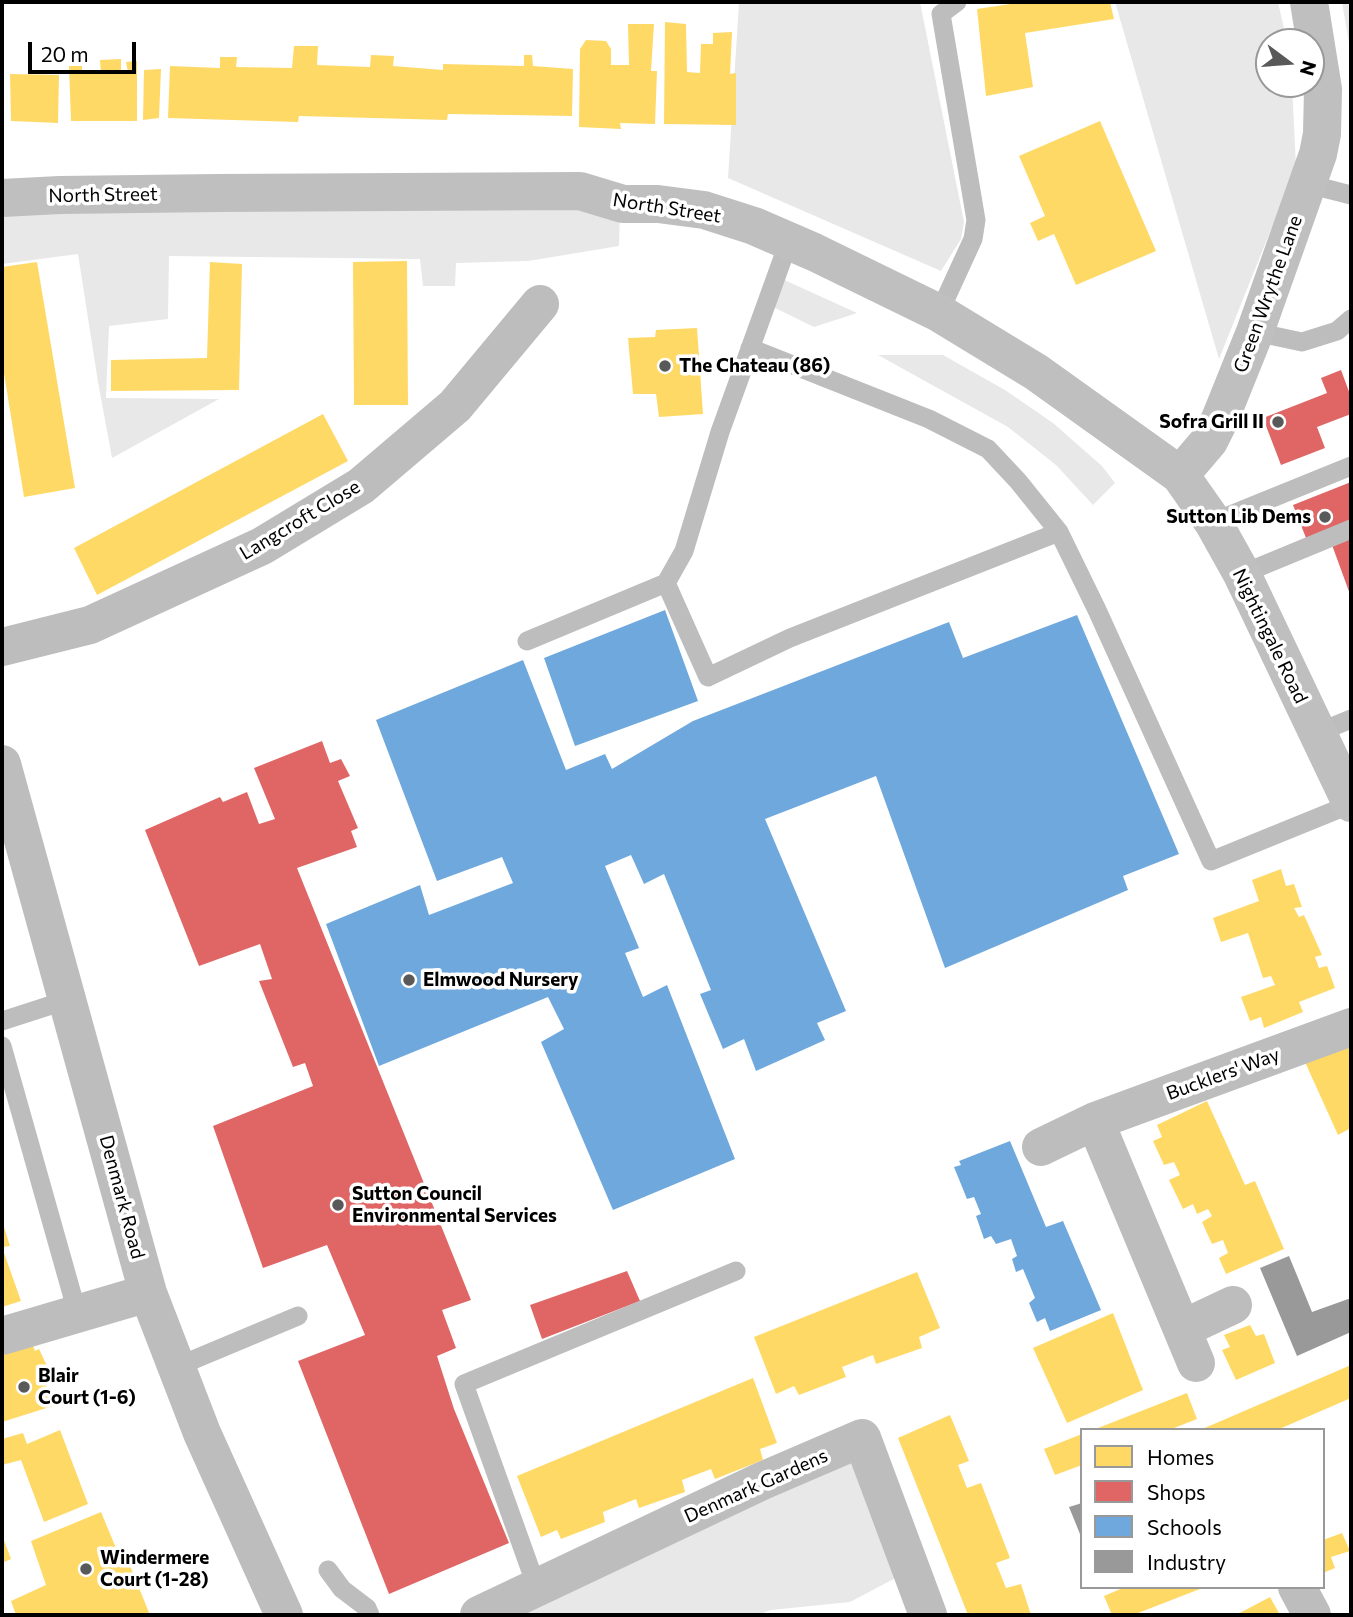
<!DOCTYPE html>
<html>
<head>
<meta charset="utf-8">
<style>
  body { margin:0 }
  #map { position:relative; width:1353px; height:1617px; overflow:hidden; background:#fff; font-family:Commissioner,sans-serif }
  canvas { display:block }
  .frame { position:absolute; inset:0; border:4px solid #000; pointer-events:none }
  .legend { position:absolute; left:1080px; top:1428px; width:245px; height:161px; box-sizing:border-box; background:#fff; border:2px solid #999; margin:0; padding:9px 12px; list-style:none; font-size:21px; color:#000 }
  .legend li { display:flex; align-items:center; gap:14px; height:35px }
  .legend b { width:35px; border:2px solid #999 }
  .north { position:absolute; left:1255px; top:28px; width:70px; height:70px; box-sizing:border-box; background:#fff; border:2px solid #999; border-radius:50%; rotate:106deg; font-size:19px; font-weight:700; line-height:28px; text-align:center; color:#000 }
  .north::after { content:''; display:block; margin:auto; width:24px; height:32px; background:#595959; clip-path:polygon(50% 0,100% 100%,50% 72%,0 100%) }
  .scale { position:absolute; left:28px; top:42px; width:108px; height:32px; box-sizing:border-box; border:4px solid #000; border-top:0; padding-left:9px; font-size:21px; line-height:24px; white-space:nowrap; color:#000; -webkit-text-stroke:5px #fff; paint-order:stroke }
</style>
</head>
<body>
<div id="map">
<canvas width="1353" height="1617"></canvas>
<div class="frame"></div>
<ul class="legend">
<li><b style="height:19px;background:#ffd966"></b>Homes</li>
<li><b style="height:19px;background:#e06666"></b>Shops</li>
<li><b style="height:19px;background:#6fa8dc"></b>Schools</li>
<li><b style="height:19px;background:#999"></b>Industry</li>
</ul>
<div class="north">N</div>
<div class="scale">20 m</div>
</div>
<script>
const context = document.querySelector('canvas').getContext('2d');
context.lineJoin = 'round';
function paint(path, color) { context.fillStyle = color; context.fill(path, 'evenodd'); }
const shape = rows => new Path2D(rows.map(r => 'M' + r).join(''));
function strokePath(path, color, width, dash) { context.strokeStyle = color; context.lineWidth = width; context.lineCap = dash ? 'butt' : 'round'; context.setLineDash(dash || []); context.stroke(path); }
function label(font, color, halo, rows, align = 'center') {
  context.font = font + ' Commissioner,sans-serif'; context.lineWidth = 7; context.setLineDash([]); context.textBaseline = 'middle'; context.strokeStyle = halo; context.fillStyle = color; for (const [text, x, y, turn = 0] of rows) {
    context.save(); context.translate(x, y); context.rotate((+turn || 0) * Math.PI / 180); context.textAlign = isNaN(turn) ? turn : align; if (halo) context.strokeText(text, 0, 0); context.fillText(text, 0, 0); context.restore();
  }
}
const green = shape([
  [739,2,920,2,964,222,961,239,941,271,728,178],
  [1115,2,1278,2,1287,42,1269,42,1269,84,1292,84,1296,167,1219,359],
  [1342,2,1351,2,1351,55],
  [2,198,620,207,619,246,528,261,456,263,455,286,423,286,420,259,169,256,168,319,109,326,106,398,219,399,112,458,98,382,78,254,2,264],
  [780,278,857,313,814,327,769,305],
  [878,355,943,355,1005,390,1053,423,1102,466,1115,483,1093,505,1056,465,1008,427],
  [861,1450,905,1573,850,1602,771,1610,756,1615,497,1615]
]);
const homes = shape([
  [1024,2,1110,2,1114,19,1025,33,1033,87,986,96,977,9],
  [665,22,686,24,687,72,700,73,701,44,713,44,713,33,732,32,730,74,736,73,736,125,664,124],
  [628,24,654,24,651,71,657,71,655,124,620,123,621,129,579,127,580,49,586,40,606,41,611,49,611,65,629,65],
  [294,46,318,46,317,65,370,67,371,55,394,56,393,66,443,70,443,64,524,66,524,55,532,55,533,66,573,69,572,116,448,114,447,120,299,116,298,122,168,118,170,66,220,68,220,57,237,57,236,67,292,68],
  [121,59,121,73,128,72,126,62,137,61,137,121,71,121,69,66,82,66,82,74,101,74,100,60],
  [161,69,159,118,143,120,144,70],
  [10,74,59,75,58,123,11,121],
  [1100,121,1156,251,1076,285,1054,234,1038,241,1030,223,1045,216,1019,156],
  [407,261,408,405,354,405,353,262],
  [37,262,75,488,24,497,2,361,2,267],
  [210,262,242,264,239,390,111,391,111,360,207,358],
  [697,328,703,414,659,417,656,394,633,394,628,338,655,337,656,330],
  [323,414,348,461,97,595,74,548],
  [1281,869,1286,886,1294,884,1302,907,1294,908,1299,917,1304,915,1322,955,1315,957,1319,968,1327,966,1335,988,1299,1002,1303,1012,1264,1028,1261,1017,1250,1021,1241,997,1275,985,1271,976,1263,978,1248,933,1221,942,1213,918,1259,901,1252,880],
  [1351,1041,1351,1133,1349,1129,1338,1135,1305,1062],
  [1207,1101,1245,1185,1255,1181,1284,1249,1226,1274,1219,1258,1228,1253,1223,1240,1212,1244,1202,1222,1212,1216,1208,1209,1197,1214,1193,1204,1183,1209,1169,1180,1180,1175,1174,1162,1164,1165,1153,1141,1162,1137,1157,1125],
  [2,1227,4,1227,10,1246,2,1247,21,1301,2,1307],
  [917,1272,940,1328,919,1337,922,1348,876,1364,873,1355,842,1367,846,1377,799,1395,794,1386,776,1394,754,1337],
  [1113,1313,1143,1390,1067,1423,1033,1348],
  [1250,1325,1256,1336,1264,1334,1275,1363,1236,1380,1222,1350,1230,1347,1224,1335],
  [28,1333,35,1351,39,1349,47,1366,41,1369,53,1406,2,1422,2,1341],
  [1351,1365,1351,1398,1277,1430,1200,1430],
  [753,1378,777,1443,760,1449,763,1460,715,1479,711,1469,682,1480,685,1492,639,1508,636,1499,603,1512,605,1522,561,1539,557,1530,541,1537,517,1476],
  [1187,1393,1197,1419,1169,1430,1093,1430],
  [950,1415,969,1461,958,1465,967,1488,981,1483,1010,1558,996,1563,1006,1588,1021,1584,1031,1615,968,1615,898,1438],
  [60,1430,88,1504,44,1522,21,1460,2,1465,2,1439,23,1433,27,1444],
  [1082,1434,1082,1465,1055,1475,1044,1449],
  [101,1512,118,1553,124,1551,150,1615,16,1615,11,1601,46,1585,31,1541],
  [1342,1533,1350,1551,1331,1557,1335,1568,1323,1573,1323,1540],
  [2,1535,11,1559,2,1563],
  [1125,1587,1205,1587,1133,1615,1112,1615,1104,1596],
  [1270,1597,1280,1615,1236,1615]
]);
const shops = shape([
  [1341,370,1351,397,1351,414,1317,427,1325,448,1281,465,1263,418,1327,393,1321,378],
  [1351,482,1351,526,1308,543,1293,505],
  [1351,538,1351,597,1332,545],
  [322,741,330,763,341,759,350,776,338,781,358,828,351,831,357,847,297,868,471,1300,442,1310,456,1348,437,1356,454,1409,509,1543,389,1594,298,1361,365,1335,327,1245,263,1268,213,1126,313,1086,305,1063,293,1067,259,981,272,979,260,944,199,966,145,830,220,797,223,802,247,792,259,824,275,819,254,768],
  [627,1271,640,1301,542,1339,530,1305]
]);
const schools = shape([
  [665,610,698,701,575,746,544,658],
  [1077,615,1179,854,1123,876,1128,890,945,968,876,776,765,819,846,1011,817,1023,825,1040,756,1071,744,1039,723,1049,700,994,711,990,664,874,644,884,631,855,605,866,639,948,625,953,643,997,667,985,735,1159,613,1210,541,1042,564,1029,548,997,379,1066,326,924,420,885,429,915,513,883,502,857,437,881,376,720,523,660,566,770,605,754,612,769,693,721,949,622,963,658],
  [1010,1141,1046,1227,1063,1221,1101,1310,1050,1331,1045,1318,1037,1322,1029,1303,1035,1298,1023,1269,1016,1272,1012,1259,1017,1256,1011,1239,996,1244,991,1236,984,1239,976,1216,981,1214,974,1197,967,1199,954,1167,961,1165,959,1161]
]);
const industry = shape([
  [1289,1256,1312,1312,1351,1298,1351,1332,1297,1356,1260,1268],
  [1082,1503,1082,1539,1069,1507]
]);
const lane = shape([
  [1308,184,1351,195],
  [789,241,720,432,684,551,666,583,708,677,790,638,1059,532],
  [939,313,973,239,976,220,941,14,957,2],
  [1255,332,1302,342,1337,331,1351,319],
  [750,348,929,419,988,449,1018,481,1059,532,1097,610,1211,861,1351,804],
  [1213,522,1351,466],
  [1242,574,1351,529],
  [527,641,666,583],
  [1317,733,1351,719],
  [2,1021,67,1000],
  [2,1046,77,1312],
  [176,1367,298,1316],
  [328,1570,342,1589,367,1608,370,1615],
  [537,1588,464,1384,736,1271]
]);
const street = shape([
  [2,647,90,625,262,546,361,486,455,406,540,304],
  [2,764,148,1293,202,1433,284,1615],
  [1095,1121,1196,1363],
  [1041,1147,1095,1121,1351,1027],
  [1182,1329,1233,1305],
  [2,1336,148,1293],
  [1297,1587,1312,1615],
  [479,1615,762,1481,862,1438,928,1615]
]);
const secondary = shape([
  [2,198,60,195,218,193,580,191,623,204,658,204,704,210,754,226,814,252,939,313,1036,372,1180,475,1213,522,1242,574,1351,803],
  [1180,475,1209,441,1220,419,1255,332,1318,154,1322,134,1323,89,1309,2]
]);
const markers = [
  [665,366,7,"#595959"],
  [1278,422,7,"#595959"],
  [1325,517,7,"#595959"],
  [409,980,7,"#595959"],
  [338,1205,7,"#595959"],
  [24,1387,7,"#595959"],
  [86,1569,7,"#595959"]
];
const streetNames = [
  ["North Street",103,195,-1],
  ["North Street",667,208,9],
  ["Green Wrythe Lane",1268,294,-70],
  ["Langcroft Close",300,520,-31],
  ["Nightingale Road",1270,636,64],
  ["Bucklers' Way",1223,1074,-20],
  ["Denmark Road",122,1197,75],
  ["Denmark Gardens",756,1486,-24]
];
const poiNames = [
  ["The Chateau (86)",679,366],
  ["Sofra Grill II",1264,422,"right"],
  ["Sutton Lib Dems",1311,517,"right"],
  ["Elmwood Nursery",423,980],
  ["Sutton Council",352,1194],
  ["Environmental Services",352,1216],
  ["Blair",38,1376],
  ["Court (1-6)",38,1398],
  ["Windermere",100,1558],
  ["Court (1-28)",100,1580]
];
paint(green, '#e8e8e8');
paint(homes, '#ffd966');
paint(shops, '#e06666');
paint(schools, '#6fa8dc');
paint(industry, '#999');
strokePath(lane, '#bdbdbd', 19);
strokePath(street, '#bdbdbd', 38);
strokePath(secondary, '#bfbfbf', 38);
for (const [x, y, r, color] of markers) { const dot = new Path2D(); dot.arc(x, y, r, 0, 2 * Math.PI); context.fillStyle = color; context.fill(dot); strokePath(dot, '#fff', 2.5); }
label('19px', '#000', '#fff', streetNames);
label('bold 19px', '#000', '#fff', poiNames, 'left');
</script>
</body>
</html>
